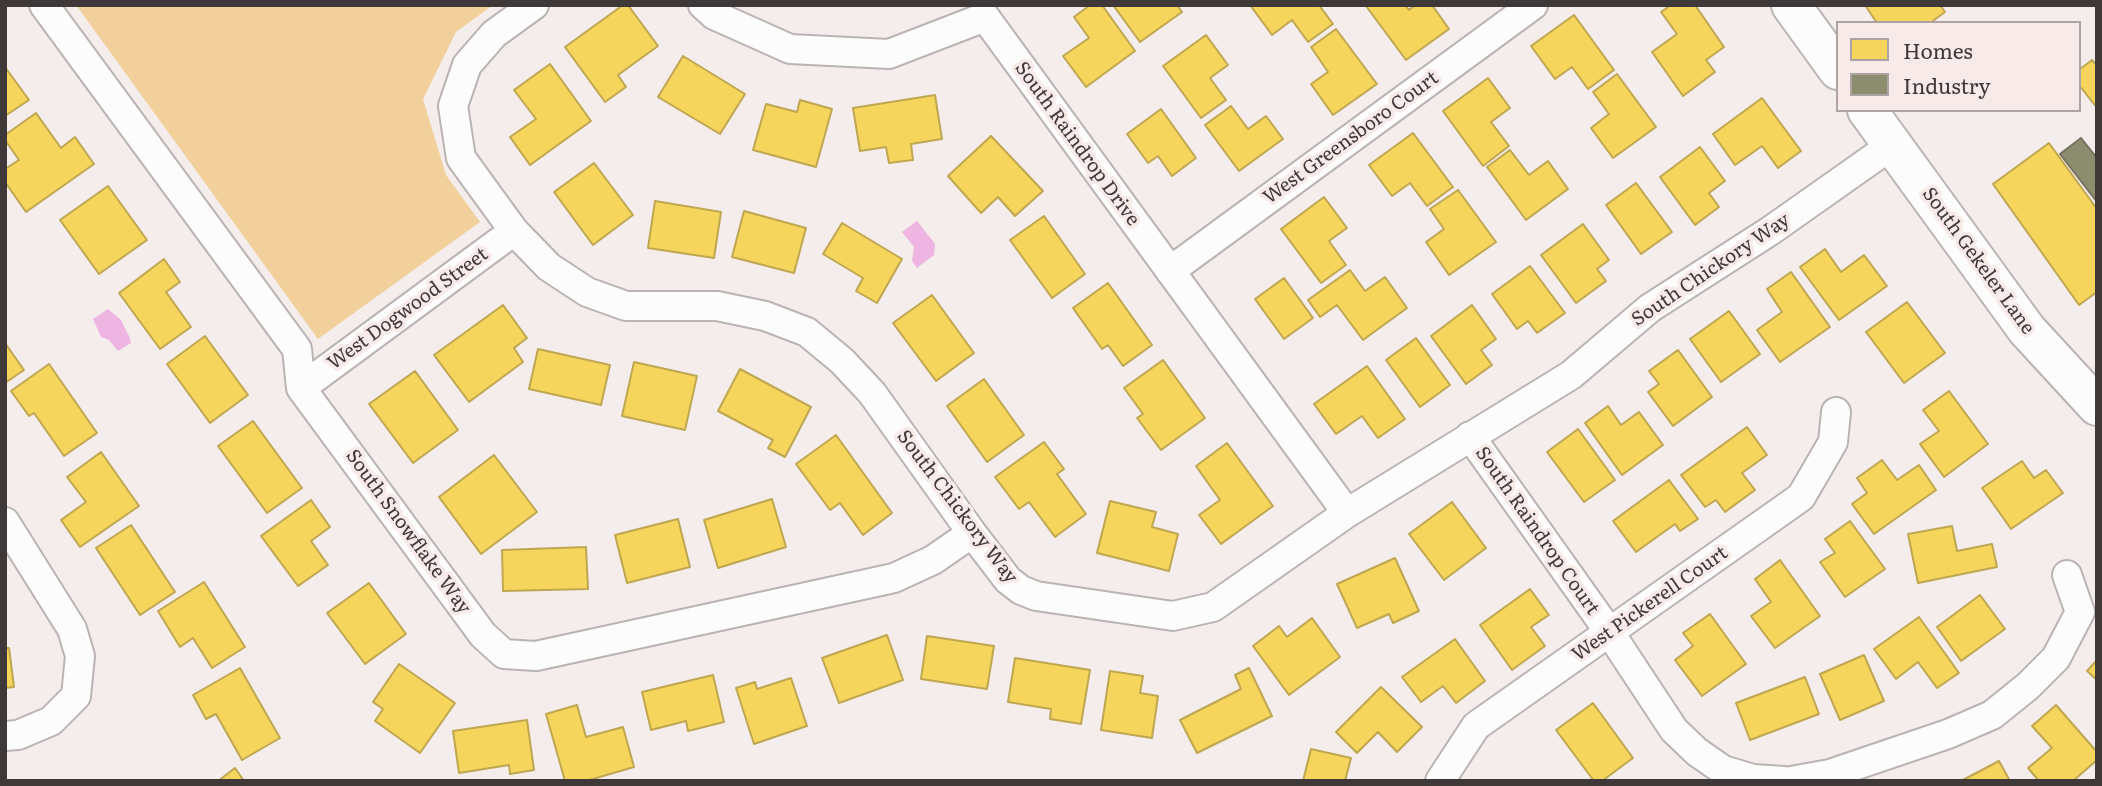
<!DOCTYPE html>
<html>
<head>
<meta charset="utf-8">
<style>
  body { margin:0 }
  #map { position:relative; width:2102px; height:786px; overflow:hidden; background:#f4edec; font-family:Literata,serif }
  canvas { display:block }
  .frame { position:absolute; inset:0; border:7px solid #3e3938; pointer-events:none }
  .legend { position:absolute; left:1836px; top:21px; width:245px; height:91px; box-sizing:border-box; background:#f7eae8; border:2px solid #ada3a2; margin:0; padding:9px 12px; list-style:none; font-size:21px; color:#3e3938 }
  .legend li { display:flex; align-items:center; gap:14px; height:35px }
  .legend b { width:35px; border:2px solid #ada3a2 }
</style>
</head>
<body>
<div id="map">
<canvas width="2102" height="786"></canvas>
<div class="frame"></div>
<ul class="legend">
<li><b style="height:19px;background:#f6d55c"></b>Homes</li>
<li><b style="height:19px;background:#8c8c6e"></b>Industry</li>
</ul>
</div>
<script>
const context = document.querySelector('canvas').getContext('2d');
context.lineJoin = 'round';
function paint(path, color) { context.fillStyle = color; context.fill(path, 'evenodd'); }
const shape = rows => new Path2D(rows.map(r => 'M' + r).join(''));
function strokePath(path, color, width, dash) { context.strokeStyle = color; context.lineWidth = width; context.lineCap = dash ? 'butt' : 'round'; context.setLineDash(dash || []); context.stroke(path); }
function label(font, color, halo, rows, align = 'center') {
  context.font = font + ' Literata,serif'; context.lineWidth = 7; context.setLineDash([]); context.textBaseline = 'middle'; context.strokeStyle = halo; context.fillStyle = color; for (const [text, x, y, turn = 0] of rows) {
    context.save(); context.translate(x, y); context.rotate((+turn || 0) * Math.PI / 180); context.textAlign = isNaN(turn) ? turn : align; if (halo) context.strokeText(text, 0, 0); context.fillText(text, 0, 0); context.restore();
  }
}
const green = shape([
  [76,5,493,5,456,32,423,99,446,175,480,222,318,339]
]);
const water = shape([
  [917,221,935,244,934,255,917,268,912,261,914,247,902,232],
  [108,309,121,320,129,336,131,343,118,351,109,340,101,337,93,319]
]);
const homes = shape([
  [623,5,628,5,658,46,618,75,626,87,605,102,565,47,623,5],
  [1090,5,1102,5,1135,51,1086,87,1063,56,1089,38,1074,17,1090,5],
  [1113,5,1177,5,1182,12,1140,42,1113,5],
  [1250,5,1319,5,1333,24,1308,42,1292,20,1272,35,1250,5],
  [1405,5,1409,10,1415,5,1432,5,1449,29,1406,60,1366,6,1405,5],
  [1671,5,1695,5,1724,47,1706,60,1715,72,1683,96,1652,52,1677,34,1661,12,1671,5],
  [1865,5,1940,5,1945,12,1930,23,1877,23,1865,5],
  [1574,15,1614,70,1588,89,1572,67,1555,79,1531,46,1574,15],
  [1336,29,1377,84,1333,115,1311,84,1328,72,1311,47,1336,29],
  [1206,35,1228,65,1210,78,1226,100,1201,118,1163,66,1206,35],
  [683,56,745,94,720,134,658,97,683,56],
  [2092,60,2097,66,2097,108,2079,85,2079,70,2092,60],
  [550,64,591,121,530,165,510,137,536,119,514,90,550,64],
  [5,67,29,100,5,116,5,67],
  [1617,74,1656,127,1613,158,1591,128,1609,114,1593,92,1617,74],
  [1488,78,1510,108,1491,122,1509,146,1483,166,1443,111,1488,78],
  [935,95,942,139,911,144,913,160,889,163,886,147,860,151,853,108,935,95],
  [1762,98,1801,151,1778,168,1762,146,1735,165,1713,134,1762,98],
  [800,100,832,109,816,167,753,150,766,104,797,112,800,100],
  [1231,106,1248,129,1266,116,1283,139,1239,171,1205,125,1231,106],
  [1161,109,1196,158,1172,176,1158,156,1148,163,1127,134,1161,109],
  [36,113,61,148,75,137,94,164,26,212,5,182,5,169,19,160,5,140,5,135,36,113],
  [1413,133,1453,187,1427,206,1410,183,1392,196,1369,165,1413,133],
  [991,136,1043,191,1015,216,998,197,981,213,948,176,991,136],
  [2049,143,2097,209,2097,292,2079,305,1993,184,2049,143],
  [1700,147,1725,181,1709,193,1719,207,1695,225,1660,177,1700,147],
  [1510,150,1529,175,1548,161,1568,189,1526,220,1487,167,1510,150],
  [594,163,633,215,593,245,554,192,594,163],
  [1636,183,1672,232,1641,254,1606,205,1636,183],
  [108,186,147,240,99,274,60,220,108,186],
  [1458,190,1496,242,1449,275,1426,242,1444,229,1430,209,1458,190],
  [1324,197,1347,228,1329,241,1346,265,1321,283,1281,229,1324,197],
  [655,201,721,212,714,258,648,248,655,201],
  [744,211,806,228,794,273,732,257,744,211],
  [1044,216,1085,274,1052,298,1010,240,1044,216],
  [842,223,902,259,877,303,856,291,863,278,823,254,842,223],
  [1583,224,1609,260,1597,269,1606,281,1576,303,1541,255,1583,224],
  [1825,249,1841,272,1864,255,1887,286,1839,320,1800,267,1825,249],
  [164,259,180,282,166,292,191,327,160,349,119,293,164,259],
  [1530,266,1565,313,1537,333,1528,321,1517,329,1492,294,1530,266],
  [1350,270,1365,291,1385,277,1407,308,1363,340,1337,305,1320,317,1308,300,1350,270],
  [1791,272,1830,327,1780,362,1757,330,1782,312,1767,289,1791,272],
  [1284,278,1313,318,1284,339,1255,299,1284,278],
  [1108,283,1152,345,1123,366,1108,345,1102,349,1073,308,1108,283],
  [932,295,974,353,936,381,893,323,932,295],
  [1907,302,1945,353,1904,383,1866,332,1907,302],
  [503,305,527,338,514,348,523,362,469,402,434,355,503,305],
  [1472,305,1496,339,1481,350,1492,365,1466,384,1431,336,1472,305],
  [1729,311,1760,354,1721,382,1690,339,1729,311],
  [205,336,248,395,210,423,167,364,205,336],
  [1416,338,1450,385,1420,407,1386,360,1416,338],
  [5,343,24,370,5,383,5,343],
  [538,349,610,365,601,405,529,389,538,349],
  [1678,350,1712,397,1673,426,1648,392,1659,384,1649,371,1678,350],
  [1163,360,1205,418,1161,450,1137,418,1143,414,1124,388,1163,360],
  [634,362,697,376,685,430,622,416,634,362],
  [49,364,97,433,64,456,34,413,29,416,11,391,49,364],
  [1367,366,1405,419,1378,438,1362,416,1336,434,1314,404,1367,366],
  [740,369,811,407,785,457,768,448,773,440,718,411,740,369],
  [415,371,458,430,413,463,369,404,415,371],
  [984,379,1024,435,987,462,947,406,984,379],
  [1949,391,1988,444,1944,477,1920,444,1939,431,1923,410,1949,391],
  [1608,406,1621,425,1639,412,1663,445,1622,475,1585,423,1608,406],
  [253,421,302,488,267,513,218,446,253,421],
  [1747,427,1767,455,1742,473,1755,490,1725,512,1716,500,1705,507,1681,475,1747,427],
  [1578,429,1615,480,1584,502,1547,452,1578,429],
  [836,435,892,513,863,535,840,503,830,510,796,464,836,435],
  [1044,442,1064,469,1057,474,1086,514,1055,537,1029,502,1019,509,995,477,1044,442],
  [1227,443,1273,506,1221,544,1199,515,1220,500,1196,466,1227,443],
  [101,452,139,506,80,547,61,520,86,502,67,477,101,452],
  [494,455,537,512,481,554,439,497,494,455],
  [1882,460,1897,480,1919,465,1936,490,1874,534,1852,504,1867,493,1857,478,1882,460],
  [2022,461,2034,478,2046,470,2063,493,2011,529,1982,488,2022,461],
  [1669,480,1698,519,1680,531,1675,524,1636,552,1613,521,1669,480],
  [772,499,786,547,718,568,704,520,772,499],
  [311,500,330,527,311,541,328,565,298,586,261,536,311,500],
  [1110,501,1156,512,1152,527,1178,534,1169,571,1097,553,1110,501],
  [1452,502,1486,548,1444,580,1409,534,1452,502],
  [678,519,690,567,627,583,615,535,678,519],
  [1850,521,1885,569,1845,597,1820,562,1835,553,1825,539,1850,521],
  [131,525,175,592,140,615,96,548,131,525],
  [1952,526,1957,551,1992,544,1997,567,1918,583,1908,534,1952,526],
  [586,547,588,589,503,591,502,550,586,547],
  [1395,558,1419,611,1393,623,1389,614,1357,628,1337,584,1395,558],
  [1780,560,1820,616,1775,648,1751,616,1771,602,1755,579,1780,560],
  [204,582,245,647,212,668,193,638,180,647,158,611,204,582],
  [369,583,406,634,365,664,327,613,369,583],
  [1530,589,1549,615,1531,627,1545,646,1512,670,1480,625,1530,589],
  [1980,595,2005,629,1961,661,1937,627,1980,595],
  [1710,614,1746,664,1702,696,1675,660,1693,646,1683,633,1710,614],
  [1919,617,1959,673,1937,688,1918,662,1896,679,1874,649,1919,617],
  [1312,618,1340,657,1289,695,1253,646,1279,626,1287,637,1312,618],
  [887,635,903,680,839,703,822,658,887,635],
  [927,636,994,646,987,689,921,679,927,636],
  [1455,639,1485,681,1456,703,1443,686,1421,702,1402,677,1455,639],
  [5,648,9,648,14,687,5,688,5,648],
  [1864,655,1884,701,1840,720,1820,674,1864,655],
  [1015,658,1090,670,1081,724,1050,719,1051,709,1008,702,1015,658],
  [2097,660,2097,680,2087,671,2097,660],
  [399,664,455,703,420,753,375,721,383,709,373,702,399,664],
  [240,668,280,738,242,760,216,714,206,719,193,695,240,668],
  [1249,668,1272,716,1197,753,1180,720,1241,689,1235,675,1249,668],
  [1110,671,1143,676,1140,693,1158,696,1152,738,1101,730,1110,671],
  [713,675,724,722,688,731,686,721,651,730,642,692,713,675],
  [1805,677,1819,714,1750,740,1736,703,1805,677],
  [791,678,807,726,754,744,736,688,755,682,757,689,791,678],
  [1381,687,1422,727,1397,752,1378,732,1357,753,1336,732,1381,687],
  [1593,703,1633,758,1602,781,1594,781,1556,730,1593,703],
  [577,705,586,737,623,727,634,767,586,781,565,781,546,714,577,705],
  [2056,705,2097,752,2097,760,2073,781,2039,781,2028,768,2052,748,2032,726,2056,705],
  [527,720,534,770,510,774,509,765,459,773,453,731,527,720],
  [1311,749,1351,758,1345,781,1303,781,1311,749],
  [1999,761,2010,781,1961,781,1999,761],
  [235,768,244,781,218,781,235,768]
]);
const industry = shape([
  [2081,138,2097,158,2097,202,2060,154,2081,138]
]);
const street = shape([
  [44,5,297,349,301,388,483,635,504,654,536,656,894,578,933,560,972,533],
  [534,5,494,34,467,65,453,106,461,158,514,231,549,267,587,292,626,306,717,306,765,316,807,332,842,361,872,393,972,533,1008,580,1021,590,1036,596,1173,616,1213,607,1347,513,1571,375,1650,308,1770,231,1892,145],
  [703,5,714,15,790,49,889,54,985,17,1347,513],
  [1170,271,1533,5],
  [301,388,514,231],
  [1470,436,1610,633,1674,730,1697,752,1723,770,1753,779,1784,781],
  [5,522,72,629,80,656,76,696,51,721,18,735,5,736],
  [1440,781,1476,726,1801,497,1833,442,1836,412],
  [1791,781,1830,774,1948,734,1992,715,2028,686,2056,658,2080,612,2067,575]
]);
const secondary = shape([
  [1791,5,1838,70],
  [1867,110,2027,330,2097,406]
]);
const streetNames = [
  ["West Greensboro Court",1351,138,-36],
  ["South Raindrop Drive",1077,144,54],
  ["South Gekeler Lane",1978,261,54],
  ["South Chickory Way",1711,270,-34],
  ["West Dogwood Street",408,309,-36],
  ["South Chickory Way",957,507,53],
  ["South Raindrop Court",1537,531,55],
  ["South Snowflake Way",408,532,54],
  ["West Pickerell Court",1650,604,-35]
];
paint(green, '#f1d09c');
paint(water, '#eeb4e2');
paint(homes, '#f6d55c');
strokePath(homes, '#bfa651', 2);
paint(industry, '#8c8c6e');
strokePath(industry, '#75735e', 2);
strokePath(street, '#b9b4b3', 32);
strokePath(secondary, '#b9b4b3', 42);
strokePath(street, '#fdfcfc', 28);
strokePath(secondary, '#fdfcfc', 38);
label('19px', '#3e3938', '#f7eae8', streetNames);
</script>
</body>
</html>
